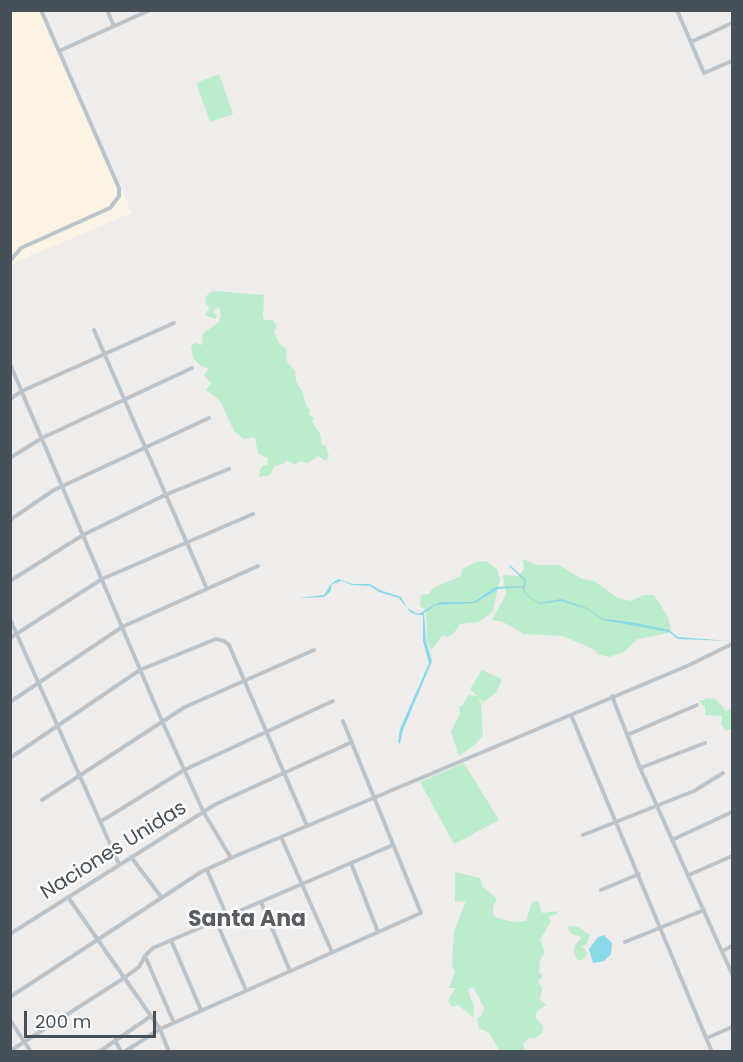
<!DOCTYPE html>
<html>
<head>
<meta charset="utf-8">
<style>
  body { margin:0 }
  #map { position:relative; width:743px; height:1062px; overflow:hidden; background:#efecec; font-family:Poppins,sans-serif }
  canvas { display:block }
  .frame { position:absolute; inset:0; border:12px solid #455059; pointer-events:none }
  .scale { position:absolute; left:24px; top:1011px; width:132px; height:27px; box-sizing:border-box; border:3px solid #455059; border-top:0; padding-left:8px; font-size:18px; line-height:21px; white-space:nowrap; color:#455059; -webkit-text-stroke:4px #fff; paint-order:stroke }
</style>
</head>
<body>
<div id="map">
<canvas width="743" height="1062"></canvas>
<div class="frame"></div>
<div class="scale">200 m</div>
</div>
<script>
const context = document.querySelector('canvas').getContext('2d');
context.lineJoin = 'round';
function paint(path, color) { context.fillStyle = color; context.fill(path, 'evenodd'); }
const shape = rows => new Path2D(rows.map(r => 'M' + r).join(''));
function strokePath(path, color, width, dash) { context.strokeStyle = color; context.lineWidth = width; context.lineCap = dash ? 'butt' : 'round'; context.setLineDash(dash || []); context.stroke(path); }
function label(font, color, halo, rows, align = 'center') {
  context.font = font + ' Poppins,sans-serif'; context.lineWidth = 5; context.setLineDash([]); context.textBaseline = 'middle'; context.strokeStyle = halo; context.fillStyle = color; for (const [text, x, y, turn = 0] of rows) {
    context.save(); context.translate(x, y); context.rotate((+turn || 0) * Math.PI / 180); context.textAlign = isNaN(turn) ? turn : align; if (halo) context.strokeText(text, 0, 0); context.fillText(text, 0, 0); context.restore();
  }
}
const commercial = shape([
  [11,11,41,11,132,213,11,264]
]);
const green = shape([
  [219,74,233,114,210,122,196,83],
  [213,291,264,295,263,317,265,320,273,320,277,326,274,331,279,343,286,349,287,362,295,371,296,381,303,394,306,406,310,409,309,414,314,418,312,421,320,434,322,444,326,447,329,456,326,461,318,456,308,463,299,461,295,465,286,460,285,463,274,467,270,475,259,477,260,469,263,465,267,465,268,458,258,454,255,437,244,439,234,431,220,401,206,390,211,383,204,375,209,368,202,367,193,358,191,346,195,343,203,345,202,334,219,322,221,315,219,307,213,311,217,316,215,319,205,315,210,308,205,303,206,296],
  [523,559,536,565,559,565,582,579,594,581,618,598,630,601,644,595,654,595,668,617,671,630,669,633,638,639,624,652,609,657,597,654,595,650,563,636,524,634,503,622,492,620,506,594,503,575,519,576,524,569],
  [486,561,497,569,500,579,493,611,479,622,460,624,453,634,447,637,443,635,431,650,427,641,426,610,420,606,421,595,429,594,433,588,461,576,462,569,476,562],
  [482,670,502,679,496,693,483,702,470,689],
  [468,695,477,696,481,703,483,735,476,744,459,756,451,732,460,713,459,707,463,705],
  [708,698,716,699,726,711,732,707,732,728,726,731,721,724,722,716,705,715,705,707,699,701],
  [464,763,499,820,454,844,420,782],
  [455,872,480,878,482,886,497,899,493,907,493,915,497,918,514,922,526,921,532,902,538,901,542,913,557,911,557,914,548,917,551,921,540,940,545,952,540,961,539,972,543,976,538,981,542,988,540,1000,546,1005,537,1011,535,1017,543,1026,542,1033,535,1038,529,1038,523,1044,525,1051,500,1051,489,1033,479,1028,477,1018,482,1015,484,1008,474,988,470,988,468,991,474,1006,473,1017,458,1005,452,1007,448,1001,455,988,449,988,455,972,452,965,454,932,466,901,455,902],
  [569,926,578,927,590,935,586,945,582,946,588,954,582,960,578,960,574,953,575,945,582,937,572,934,568,929]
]);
const water = shape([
  [338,579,353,584,370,584,380,590,401,597,407,608,418,614,440,602,474,602,495,587,522,586,527,595,540,603,561,599,587,608,603,619,631,622,669,630,678,637,730,641,678,639,669,632,603,620,587,609,561,601,540,604,527,596,521,587,498,589,475,603,436,605,424,613,426,641,432,661,403,730,400,744,398,742,400,729,429,663,423,641,423,615,417,615,410,612,399,598,379,592,370,586,352,585,342,581,332,584,330,592,324,597,298,598,324,595,331,584],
  [604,935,612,943,611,954,604,961,593,963,589,949,598,937]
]);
const stream = shape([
  [510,566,525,580,524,588]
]);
const minor = shape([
  [107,10,114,26],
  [677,10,704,73,732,61],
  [691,42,732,23],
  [59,51,150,10],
  [10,261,21,248,110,208,119,196,119,188,41,10],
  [94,330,207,589],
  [10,364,162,721,204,813,231,858,687,666,732,644],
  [10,399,22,391,174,323],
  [10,458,42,438,192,368],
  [10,520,54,490,209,418],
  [10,581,83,535,165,495,229,469],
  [10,619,119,864],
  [10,638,102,579,253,514],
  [612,696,640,768,732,974],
  [10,702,122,627,258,566],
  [571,715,712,1052],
  [627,735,697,705],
  [10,758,140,670,216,639,224,641,229,645,307,826],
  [640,768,705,743],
  [42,800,185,707,314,650],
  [100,822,184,770,333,701],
  [583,835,694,791,723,773],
  [281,837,332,952],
  [672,840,732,812],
  [131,857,162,898],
  [351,863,378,932],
  [207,870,227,916],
  [689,875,732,856],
  [601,890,639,874],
  [68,897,160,1029,169,1052],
  [261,902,290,971],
  [216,921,246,990],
  [10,934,216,804,352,742],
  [171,940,201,1010],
  [625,942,704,910],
  [722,951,732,946],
  [145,956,174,1023],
  [10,997,201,872,231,858],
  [10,1020,31,1052],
  [707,1038,732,1027],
  [115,1040,121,1052],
  [10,1051,124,978,139,967,145,956,153,948,393,845],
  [99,1052,151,1016],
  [124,1052,160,1029,421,913,343,721]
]);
const streetNames = [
  ["Naciones Unidas",114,851,-32]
];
const quarterNames = [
  ["Santa Ana",247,920]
];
paint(commercial, '#fbf3e4');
paint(green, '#bbeccb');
paint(water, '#89d9e8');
strokePath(stream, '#89d9e8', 1.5);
strokePath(minor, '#bbc4cb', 4);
label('20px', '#455059', '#fff', streetNames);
label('bold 22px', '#595d61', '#fff', quarterNames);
</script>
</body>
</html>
